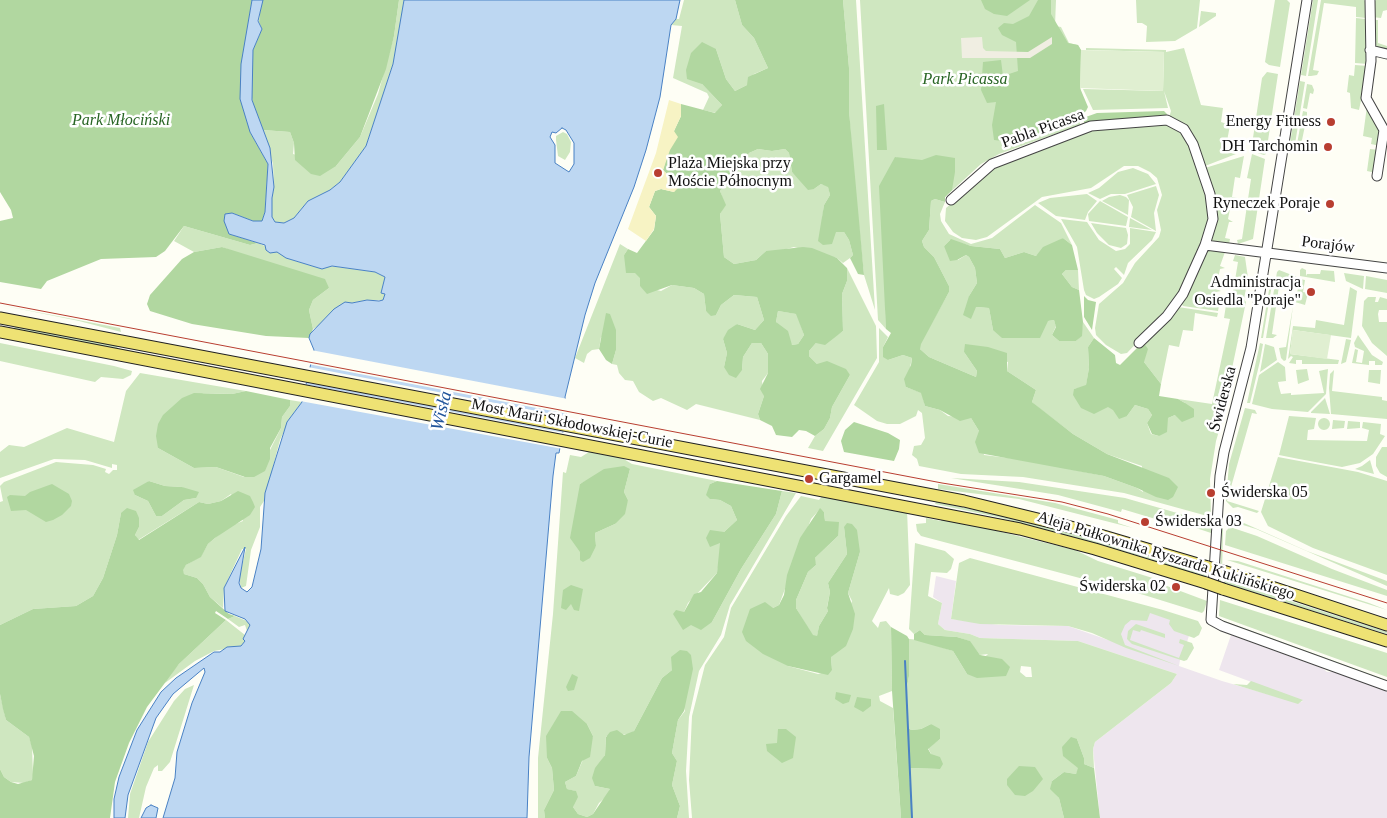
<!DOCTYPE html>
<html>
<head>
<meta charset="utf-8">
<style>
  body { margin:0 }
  canvas { display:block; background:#fefef5 }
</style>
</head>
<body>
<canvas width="1387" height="818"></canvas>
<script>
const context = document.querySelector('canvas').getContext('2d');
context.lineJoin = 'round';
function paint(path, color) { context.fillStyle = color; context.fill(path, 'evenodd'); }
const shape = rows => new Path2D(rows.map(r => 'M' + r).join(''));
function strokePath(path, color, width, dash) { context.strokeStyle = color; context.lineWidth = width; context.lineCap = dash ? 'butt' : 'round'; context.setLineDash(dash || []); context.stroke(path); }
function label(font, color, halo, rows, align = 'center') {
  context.font = font + ' Georgia,serif'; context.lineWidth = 5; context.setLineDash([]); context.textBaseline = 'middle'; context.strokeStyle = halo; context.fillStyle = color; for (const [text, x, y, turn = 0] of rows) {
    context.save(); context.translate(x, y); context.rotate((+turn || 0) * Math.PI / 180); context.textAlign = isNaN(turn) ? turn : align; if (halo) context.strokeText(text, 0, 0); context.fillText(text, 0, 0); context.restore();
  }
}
const industrial = shape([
  [936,576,956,581,951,619,1000,625,1068,626,1111,641,1119,599,1193,623,1187,642,1185,660,1180,660,1179,666,1222,681,1298,703,1303,701,1219,670,1231,635,1322,668,1327,672,1335,672,1387,691,1387,818,1100,818,1093,749,1095,742,1171,683,1177,674,1078,641,980,638,970,634,945,630,938,624,942,603,933,597]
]);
const green = shape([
  [399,0,404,0,399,36,393,64,366,146,340,182,330,190,308,201,294,218,284,223,275,222,272,217,272,198,274,187,273,164,263,130,290,132,294,143,293,154,336,166,360,137,378,94,394,36],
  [684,0,735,0,742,25,754,38,768,68,754,74,747,85,735,91,726,79,716,49,702,84,722,105,716,113,703,110,709,97,707,93,673,78,682,26,671,25,676,19,679,19],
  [843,0,856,0,875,310,864,275,854,179,849,111,849,68],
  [860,0,1056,0,1055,26,1061,27,1069,43,1078,45,1081,50,1080,125,999,154,981,164,945,197,896,157,884,248,886,329,878,320],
  [1136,0,1200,0,1197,28,1175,41,1146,42,1147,26,1142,23,1137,23],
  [1275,0,1287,0,1290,3,1280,67,1269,65,1265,62],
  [1313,0,1318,0,1306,76,1301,75],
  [1321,0,1364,0,1367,3,1366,18,1356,17,1356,7,1324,3,1313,70,1319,71,1317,75,1311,76,1308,76],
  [1376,0,1387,0,1387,10,1383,11,1381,18,1372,17,1373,3],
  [1201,11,1216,13,1216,16,1199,27],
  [1356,18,1366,19,1368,64,1355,63],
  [1373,20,1378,20,1378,43,1387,46,1387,53,1374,45],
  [1086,48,1166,50,1166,52,1184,48,1201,105,1223,108,1221,122,1230,125,1225,152,1236,154,1205,166,1194,140,1169,118,1171,111,1164,91,1168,108,1093,110,1083,89,1163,91,1164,52,1086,50],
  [1355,65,1368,66,1359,110,1351,108,1350,93,1347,92,1349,75,1354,76],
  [1267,72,1278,74,1266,154,1264,155,1251,151,1262,78],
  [1300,81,1305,82,1295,144,1290,143],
  [1307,84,1312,85,1314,90,1313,94,1310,93,1307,109,1303,108],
  [1367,106,1380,125,1380,146,1371,144,1372,138,1363,136],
  [1303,111,1307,112,1307,116,1301,145,1297,144],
  [1168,124,1180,131,1188,142,1208,201,1209,220,1180,295,1171,307,1127,353,1121,354,1106,345,1096,335,1095,328,1099,304,1123,283,1135,263,1159,237,1161,230,1157,210,1162,195,1157,178,1150,172,1138,166,1124,166,1091,188,1042,197,987,237,976,240,962,238,953,232,945,221,946,208,997,165,1097,128],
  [563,132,567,134,571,142,570,152,565,160,558,156,556,140,556,136],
  [758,149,772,151,785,149,789,153,792,172,814,189,821,184,828,186,830,195,824,205,822,220,836,232,844,232,849,240,853,255,850,258,843,263,837,258,794,247,779,251,766,251,756,260,734,264,724,257,720,214,725,205,720,191,733,175,741,170,749,153],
  [1370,149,1379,150,1376,173,1367,171],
  [1252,154,1265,159,1253,239,1238,244,1237,240,1242,239,1251,179,1247,178],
  [1244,156,1240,178,1235,177,1232,197,1237,198,1232,199,1228,219,1233,222,1229,222,1225,238,1230,239,1229,244,1211,242,1213,231,1205,168],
  [1133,168,1148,174,1156,184,1125,194,1111,194,1100,199,1088,193,1099,188,1118,172],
  [1156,186,1159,195,1154,213,1156,231,1131,217,1133,207,1127,195],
  [1087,194,1097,201,1088,212,1085,220,1056,216,1038,203,1050,198],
  [1120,195,1126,197,1129,200,1128,215,1102,201,1109,197],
  [935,199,945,202,940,214,941,221,949,234,971,244,992,238,1035,205,1061,223,1072,245,1063,238,1036,256,1024,252,1005,258,1000,249,971,246,950,240,944,246,958,260,966,255,969,257,975,268,977,283,969,296,976,307,989,308,993,330,1054,320,1056,326,1052,335,1059,341,1076,341,1081,336,1083,322,1094,338,1088,347,1089,368,1086,386,1074,389,1127,416,1135,405,1148,409,1152,415,1147,423,1151,434,1159,436,1168,418,1175,415,1185,403,1178,399,1212,404,1230,319,1224,318,1228,292,1233,292,1238,262,1233,261,1235,255,1245,257,1248,278,1244,299,1246,302,1226,397,1227,404,1216,441,1210,479,1211,517,1124,493,1023,477,961,474,919,466,917,459,912,455,914,446,921,445,925,438,922,413,918,410,916,416,900,424,887,424,877,421,854,405,879,362,879,328,888,337,883,347,888,360,903,355,912,358,906,387,922,393,925,406,940,410,948,416,971,418,979,431,984,455,1025,460,1104,476,1137,488,1143,492,1142,466,1107,454,1073,434,1039,408,1032,402,1036,390,1007,371,1008,362,964,352,977,371,976,377,929,357,920,349,920,344,949,292,949,286,934,257,924,247,922,241,929,230,931,201],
  [1100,201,1128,217,1126,226,1089,221,1088,214],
  [1130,218,1152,230,1129,227],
  [1061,219,1087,222,1099,240,1116,251,1125,249,1130,244,1130,228,1156,232,1152,240,1128,263,1124,275,1116,267,1114,269,1122,278,1118,284,1099,297,1094,299,1086,295,1084,290,1077,247],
  [1091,223,1126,228,1128,235,1127,244,1121,248,1109,245,1097,233],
  [184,226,250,245,258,243,283,254,286,258,322,269,331,266,375,272,385,277,381,293,385,294,383,300,367,300,352,303,327,317,323,323,313,329,309,310,313,300,329,288,222,247,194,252,174,241],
  [620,244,628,249,624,255,640,277,640,286,661,291,672,285,694,288,704,294,706,311,716,315,721,305,734,295,757,297,764,320,755,330,737,324,723,339,727,353,724,367,742,370,743,357,752,343,761,343,768,354,768,373,762,381,764,396,758,414,760,420,696,404,687,410,661,398,653,401,639,392,633,381,625,380,619,373,617,365,612,364,616,350,601,337,599,349,592,350,587,354,584,363,575,358],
  [1206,250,1225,252,1220,266,1225,268,1220,269,1216,289,1221,291,1216,292,1214,300,1220,301,1218,311,1183,306,1181,303],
  [847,268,876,326,877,358,823,451,808,448,815,436,824,429,830,418,832,407,850,375,817,364,809,356,809,351,816,343,834,337,843,331,842,294,847,281],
  [1302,268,1306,270,1306,276,1307,274,1320,274,1321,270,1334,271,1335,282,1300,276,1300,270],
  [1066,270,1078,270,1079,290,1072,287,1062,274],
  [1279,270,1297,277,1296,284,1285,282,1284,287,1279,286,1272,334,1277,335,1273,338,1266,338,1277,272],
  [1344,273,1364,276,1363,289,1346,281],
  [1366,276,1387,280,1387,293,1365,289],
  [1271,278,1273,278,1263,338,1261,338],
  [1300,279,1305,280,1303,292,1308,293,1305,305,1295,302],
  [1350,287,1357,291,1351,338,1293,330,1290,354,1339,360,1338,364,1302,364,1302,360,1296,360,1296,364,1289,363,1293,357,1291,356,1288,359,1293,326,1315,328,1316,320,1344,325],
  [1368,297,1376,297,1375,302,1378,302,1380,297,1387,299,1387,310,1379,310,1378,314,1379,322,1387,322,1387,356,1372,343,1362,326,1364,301],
  [0,305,120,328,121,332,79,321],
  [1293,306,1286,360,1284,361,1281,358,1279,348,1286,347],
  [1178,307,1218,313,1217,317,1195,313,1193,331,1183,330,1179,347,1169,345,1161,384,1144,362,1143,342],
  [778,311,797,314,804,335,798,344,792,345,776,322],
  [15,326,118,345,117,349,14,329],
  [1358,335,1372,355,1383,362,1382,365,1375,365,1375,361,1369,361,1369,365,1352,363,1355,349,1358,350,1356,362,1362,363,1364,351,1355,347,1354,343],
  [1346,339,1351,340,1346,362,1341,364],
  [0,343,114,366,132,371,131,375,123,379,101,377,95,382,0,361],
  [1260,343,1263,344,1260,361,1250,403,1247,403],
  [1265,344,1274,347,1277,360,1260,372],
  [1278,362,1285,367,1286,381,1278,382,1279,387,1281,394,1291,393,1291,395,1324,393,1319,371,1328,369,1326,394,1308,412,1272,409,1252,404,1259,375],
  [1307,369,1309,380,1298,384,1296,370],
  [1334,370,1332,391,1382,397,1382,400,1387,401,1387,419,1331,414,1329,388,1330,374],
  [1369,370,1381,370,1380,384,1368,382],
  [140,373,246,391,232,394,203,393,158,448,194,468,216,467,244,477,270,450,281,428,282,417,290,406,290,400,302,402,290,418,280,440,264,501,260,507,260,527,251,550,246,586,241,588,239,578,246,549,242,549,224,588,223,608,210,597,203,584,197,578,184,574,182,570,186,565,201,556,208,544,215,538,230,526,243,521,231,494,221,501,208,504,199,502,138,540,135,535,139,527,121,513,117,535,103,578,93,596,76,606,33,609,0,625,0,502,3,501,0,486,4,482,56,462,93,465,106,469,105,472,109,474,113,470,117,470,117,465,112,464,112,468,85,460,54,459,0,478,0,452,9,445,24,447,67,428,114,442,126,391],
  [149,481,165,486,182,487,196,498,184,500,162,516,156,516,148,501,135,495],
  [1325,398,1330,414,1311,413,1311,412],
  [1245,408,1255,410,1257,414,1252,413,1227,501,1259,511,1257,513,1238,507,1233,508,1226,501,1229,464],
  [1289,416,1316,418,1314,429,1308,430,1307,440,1367,441,1369,430,1362,428,1363,422,1381,424,1380,434,1385,436,1373,454,1360,463,1342,467,1299,459,1279,455],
  '1318 424a6 6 0 1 1 12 0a6 6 0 1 1-12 0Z',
  [1333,420,1345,421,1344,428,1332,429],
  [1348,421,1360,422,1360,428,1347,429],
  [1382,447,1387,447,1387,477,1380,473,1376,466,1376,457],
  [589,452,622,458,632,464,717,481,710,484,710,499,720,500,731,506,737,520,724,532,717,573,688,603,684,612,691,625,712,622,741,569,776,514,782,491,796,493,730,605,721,635,699,671,689,717,686,771,689,818,677,818,680,806,672,785,677,761,672,753,678,720,685,711,672,670,662,678,634,731,630,734,606,736,605,755,601,761,595,786,610,789,608,795,599,803,593,814,587,817,578,814,573,807,575,791,567,789,565,782,576,776,593,736,587,724,547,758,552,768,554,790,544,810,545,818,538,818,538,758,553,614,563,472,566,473,570,455,581,457],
  [630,469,624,492,628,500,615,524,595,533,596,546,580,560,580,484,594,477],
  [1278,457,1358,472,1387,481,1387,575,1313,548,1268,526,1261,512],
  [1370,460,1374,474,1355,469,1362,466],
  [951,478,1019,482,1125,498,1212,523,1211,533,1190,526,1189,529,1122,509,1121,512,1058,495],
  [938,484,1055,503,1118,520,1118,523,1133,528,1019,499,938,489],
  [823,495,907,510,910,585,904,593,898,596,890,594,889,588,872,621,878,628,880,622,886,621,891,627,892,691,879,696,880,701,893,708,901,818,692,818,689,780,692,716,705,665,724,637,731,608,786,516,801,496,819,500],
  [820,509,824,512,825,521,838,536,814,559,816,565,808,572,796,600,796,608,812,635,817,637,819,626,828,611,827,607,830,592,828,583,847,554,844,527,860,552,848,593,852,601,831,657,832,670,818,674,788,666,773,608,779,605,811,519],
  [936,502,996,514,1100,541,1207,575,1206,577,1117,549,1002,518,935,504],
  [1228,516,1307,551,1387,581,1387,586,1256,529,1227,520],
  [926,518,941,521,942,519,985,528,1075,550,1098,561,1159,580,1159,583,1207,601,1204,611,1202,613,1144,595,921,536,917,531,916,524,926,523],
  [1222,526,1223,530,1222,576,1214,607,1220,576],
  [1230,527,1257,536,1332,569,1387,590,1387,596,1225,545,1226,531],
  [915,543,945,551,954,559,951,569,947,573,931,572,928,596,942,603,938,624,945,630,970,634,980,638,1078,641,1177,674,1171,683,1095,742,1093,749,1094,768,1084,764,1084,758,1077,739,1064,756,1079,768,1076,774,1064,772,1052,781,1051,789,1059,798,1064,818,912,818,909,768,939,769,928,748,940,739,931,724,921,729,911,730,908,727,906,692,909,676,909,639,920,640,953,651,967,674,988,654,980,655,969,641,957,637,925,635,920,630,914,634,909,629],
  [1021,666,1031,667,1032,677,1026,677,1020,672],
  [970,558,1163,610,1198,621,1202,628,1199,635,1194,638,1174,631,1169,624,1170,620,1150,613,1147,621,1131,620,1125,625,1121,634,1125,645,1179,666,1126,648,1092,633,1068,626,980,624,951,619,959,563],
  [1227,560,1238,561,1369,603,1387,610],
  [1225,580,1387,632,1387,634,1224,583],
  [1220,600,1387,653,1387,677,1219,616],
  [1215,615,1219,619,1387,680,1387,683,1230,627,1214,618],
  [235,616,249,622,251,626,247,631,245,625,239,627,228,619],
  [226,620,245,635,244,643,241,646,214,651,195,661,165,683,167,678,179,664],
  [1136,624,1165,634,1165,638,1141,630,1140,632,1133,630,1130,640,1179,658,1184,645,1179,643,1180,639,1192,643,1194,648,1187,660,1184,661,1132,644,1127,639,1128,631],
  [1251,681,1303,700,1298,704,1233,684,1247,685],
  [194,685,170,762,162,771,158,771,158,765,154,768,146,787,139,818,128,818,130,794,148,742,174,701,185,689],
  [0,694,6,720,29,737,32,746,33,775,32,780,24,783,11,782,4,777,0,769]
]);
const forest = shape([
  [0,0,252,0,247,32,250,132,268,164,265,212,262,221,253,221,232,213,229,234,258,243,250,245,184,226,165,251,156,257,101,259,47,281,41,289,0,282,0,221,13,218,11,210,0,192],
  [263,0,399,0,394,36,386,69,360,137,336,166,320,176,311,174,295,160,294,143,290,132,263,130,253,106,251,90,253,50,262,29,259,22,261,2],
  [735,0,843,0,849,68,849,111,864,275,858,274,850,258,853,255,849,240,844,232,836,232,832,244,823,245,818,241,824,205,830,195,828,187,821,184,814,189,808,190,792,172,789,153,785,149,772,151,758,149,749,153,741,170,733,175,720,191,726,205,720,214,724,257,734,264,756,260,766,251,803,247,812,248,837,258,847,268,847,281,842,294,843,331,825,345,816,343,809,351,809,356,817,364,827,361,846,369,850,375,832,407,830,418,824,429,815,436,806,431,799,430,792,437,776,435,772,426,760,420,758,414,764,396,760,389,768,373,768,354,761,343,752,343,743,357,742,370,736,378,729,375,724,367,727,353,723,339,728,330,737,324,755,330,764,320,757,297,734,295,721,305,716,315,711,316,706,311,704,294,694,288,672,285,647,294,640,286,640,278,635,273,626,273,624,255,628,249,637,253,654,230,656,216,649,207,655,191,661,189,674,192,677,184,663,170,674,131,681,116,681,104,715,113,722,105,702,84,687,79,686,70,691,53,702,42,716,49,726,79,735,91,747,85,748,77,768,68,754,38,742,25],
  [778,311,796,314,804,335,798,344,792,345,788,331,776,322],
  [981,0,1030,0,1007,16,994,14,985,9],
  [1038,0,1051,0,1051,14,1068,43,1078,45,1081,50,1080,88,1088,107,1086,111,1071,125,1059,126,1048,132,1036,133,1012,142,994,140,992,125,996,102,987,103,981,90,983,62,1001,60,1003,76,1018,71,1016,42,1002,35,998,28,1004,23,1013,24,1029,16],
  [884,104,887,150,877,150,876,106],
  [1164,111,1167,114,1164,119,1085,126,1083,118,1097,113],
  [936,155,955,158,955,172,952,190,945,197,945,202,935,199,931,201,929,230,922,241,924,247,934,257,949,286,949,292,921,344,920,349,929,357,976,377,977,371,964,352,965,344,988,347,1007,353,1007,371,1036,390,1032,402,1073,434,1107,454,1169,478,1178,487,1173,497,1168,500,1156,497,1137,488,1104,476,979,453,975,442,979,431,971,418,960,421,940,410,925,406,921,393,906,387,904,379,911,365,912,358,903,355,888,360,883,357,883,347,891,333,886,329,879,186,895,157,922,160],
  [1063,238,1072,245,1078,270,1066,270,1062,274,1072,287,1079,290,1083,322,1082,336,1076,341,1059,341,1052,335,1056,327,1054,320,1048,321,1040,338,1002,338,993,330,989,308,976,307,971,319,963,315,969,296,977,283,975,268,969,257,966,255,957,260,950,261,944,246,951,239,971,246,1000,249,1005,258,1024,252,1036,256,1043,247],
  [222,247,325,279,329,288,313,300,309,310,313,329,309,338,266,336,192,324,150,311,147,304,150,295,182,259,194,252],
  [1084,296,1088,300,1096,302,1092,330,1084,317],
  [606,313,610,314,616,330,616,350,612,364,606,360,599,349],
  [1094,338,1115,355,1116,363,1120,365,1143,342,1148,349,1144,362,1161,384,1159,396,1178,399,1185,403,1194,409,1194,417,1182,422,1175,415,1168,418,1167,432,1159,436,1152,434,1147,423,1152,415,1148,409,1135,405,1127,416,1119,419,1113,410,1108,407,1094,414,1081,408,1073,395,1074,389,1086,385,1089,368,1088,347],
  [246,391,290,400,290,406,282,417,281,428,270,448,270,459,265,471,254,477,245,477,216,467,194,468,158,448,156,436,158,424,163,415,182,398,194,393,232,394],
  [854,422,888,433,900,440,899,449,894,461,844,452,841,441,845,430],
  [624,466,630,469,624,492,628,500,625,514,615,524,595,533,596,546,590,558,583,562,580,560,580,552,570,538,580,484,604,469],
  [149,481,165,486,182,487,199,492,196,498,184,500,162,516,156,516,148,501,135,495,133,490],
  [717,481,782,491,776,514,741,569,712,622,701,630,691,625,683,630,673,614,676,610,684,612,694,594,701,592,717,573,720,543,710,547,706,538,710,530,724,532,737,520,731,506,720,500,710,499,706,495,710,484],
  [52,484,69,494,72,501,71,506,62,515,53,520,46,522,26,510,11,511,7,497,10,495,25,496,30,492],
  [238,491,250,496,253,502,255,507,250,515,215,538,208,544,201,557,186,565,183,570,184,574,197,578,203,584,210,597,229,614,235,616,228,619,216,611,215,613,226,620,179,664,147,707,129,743,115,782,110,818,0,818,0,769,4,777,11,782,18,784,32,780,34,756,29,737,6,720,3,709,0,694,0,625,33,609,76,606,93,596,103,578,117,535,121,513,127,508,136,511,139,518,139,527,135,535,139,540,199,502,208,504,221,501],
  [820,508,824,512,825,521,839,522,838,536,815,558,816,565,808,572,796,600,796,608,813,635,817,636,819,626,828,611,827,608,830,592,828,583,847,554,844,527,847,523,852,524,857,530,860,552,848,593,855,614,853,629,846,646,831,657,832,670,828,675,788,666,763,654,746,641,742,632,750,609,765,602,773,608,779,605,784,595,787,575,800,538],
  [571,585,583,589,579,611,574,610,571,604,566,610,561,608,563,590],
  [891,627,907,636,909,639,909,676,906,692,908,727,911,730,921,729,931,724,940,729,940,739,928,749,931,754,940,757,943,764,940,769,909,768,912,818,901,818,892,691],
  [920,630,925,635,957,637,970,641,980,655,1002,659,1010,667,1006,676,977,678,967,674,953,651,914,640,914,634],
  [680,650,687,651,691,655,693,669,684,711,678,720,672,753,677,761,672,785,680,806,677,818,545,818,544,810,554,790,552,768,547,758,546,736,561,711,572,711,587,724,593,736,590,757,582,761,576,776,565,782,567,789,576,791,578,797,573,807,578,814,587,817,593,814,610,789,595,786,592,778,595,768,605,755,606,737,610,732,617,730,624,735,634,731,662,678,672,670,671,657],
  [572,674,578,677,574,690,568,691,566,687],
  [836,692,851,695,849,702,843,704,835,699],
  [857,697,871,699,871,706,863,712,854,707],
  [778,729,786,729,796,737,793,758,782,763,767,751,766,744,777,743],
  [1071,737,1077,739,1084,758,1084,764,1094,768,1100,818,1064,818,1059,798,1050,789,1052,781,1064,772,1076,774,1078,768,1063,756,1062,747],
  [1019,766,1035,767,1043,779,1033,791,1025,796,1015,795,1007,785,1007,779]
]);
const sand = shape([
  [669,100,681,104,681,116,674,131,678,137,670,150,663,170,679,187,674,192,661,189,655,191,649,207,656,216,654,229,646,241,628,229,656,153]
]);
const pitch = shape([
  [1081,50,1164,52,1163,91,1080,88],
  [1293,330,1331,335,1327,359,1290,354]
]);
const plaza = shape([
  [982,37,983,48,986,51,1028,52,1052,37,1052,44,1030,58,962,58,961,38]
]);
const water = shape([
  [252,0,263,0,258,21,262,29,253,50,252,100,270,148,274,187,272,198,272,217,275,222,284,223,294,218,308,201,330,190,340,182,366,146,393,64,404,0,680,0,676,19,671,25,660,97,646,150,634,187,595,283,585,315,565,397,567,410,559,453,556,453,553,476,529,757,527,818,163,818,175,778,177,752,192,703,205,672,204,668,173,694,156,718,128,795,125,818,114,818,114,799,119,777,137,730,161,692,176,678,214,652,220,652,227,647,241,646,245,641,243,639,250,625,245,619,225,611,224,588,245,547,239,583,241,588,247,592,252,587,261,549,265,493,287,422,302,402,314,350,309,338,310,334,334,309,345,302,352,303,367,300,379,301,383,300,385,294,381,293,385,277,375,272,332,266,322,269,286,258,277,252,270,253,266,250,265,245,229,234,224,221,225,214,232,213,253,221,262,221,265,212,268,164,250,132,240,99,241,64,252,0],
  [562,128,566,130,574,143,574,164,569,172,555,163,555,145,550,137,552,132,556,133,562,128],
  [151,805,158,808,156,818,141,818,146,808,151,805]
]);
const pier = shape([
  [311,350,568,399,568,414,308,364],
  [308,367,568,417,565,432,304,382],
  [304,384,565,433,563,449,300,401]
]);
const stream = shape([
  [905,661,912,818]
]);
const minor = shape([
  [1307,0,1251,348,1224,452,1220,476,1211,620,1222,626,1387,686],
  [1370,0,1371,61,1366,98,1384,130,1377,176],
  [1370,50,1387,54],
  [951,200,992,164,1091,126,1167,120,1184,129,1193,144,1210,194,1213,219,1205,245,1183,294,1167,316,1139,343],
  [1205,245,1387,268]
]);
const major = shape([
  [0,318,964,501,1083,530,1208,567],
  [0,332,1020,529,1095,549,1206,583],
  [1226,572,1387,625],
  [1223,589,1387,641]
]);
const tram = shape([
  [0,303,942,483,1062,502,1108,514,1387,603]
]);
const majorBridge = shape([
  [1208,567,1226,572],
  [1206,583,1223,589]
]);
const markers = [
  [1331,122,5,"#b83e31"],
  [1328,147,5,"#b83e31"],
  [658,173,5,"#b83e31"],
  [1330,204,5,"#b83e31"],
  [1311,292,5,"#b83e31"],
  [809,479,5,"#b83e31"],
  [1211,493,5,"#b83e31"],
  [1145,522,5,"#b83e31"],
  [1176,587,5,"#b83e31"]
];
const parkNames = [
  ["Park Picassa",965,80],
  ["Park Młociński",121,121]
];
const poiNames = [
  ["Energy Fitness",1321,122],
  ["DH Tarchomin",1318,147],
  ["Plaża Miejska przy",668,164,"left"],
  ["Moście Północnym",668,182,"left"],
  ["Ryneczek Poraje",1320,204],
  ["Administracja",1301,283],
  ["Osiedla \"Poraje\"",1301,301],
  ["Gargamel",819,479,"left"],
  ["Świderska 05",1221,493,"left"],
  ["Świderska 03",1155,522,"left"],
  ["Świderska 02",1166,587]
];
const streetNames = [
  ["Pabla Picassa",1043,129,-20],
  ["Porajów",1328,245,7],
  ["Świderska",1223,399,-75],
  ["Most Marii Skłodowskiej-Curie",572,424,11],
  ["Aleja Pułkownika Ryszarda Kuklińskiego",1166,556,17]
];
const waterNames = [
  ["Wisła",442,411,-76]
];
paint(industrial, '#eee6ee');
paint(green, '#cfe7c0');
paint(forest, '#b1d7a0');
paint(sand, '#f7f3c4');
paint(pitch, '#e0efd1');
paint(plaza, '#f0eee2');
paint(water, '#bdd7f2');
strokePath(water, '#4981c4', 1);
paint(pier, '#fefef5');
strokePath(stream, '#4981c4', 2);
strokePath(minor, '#434343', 11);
strokePath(major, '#212121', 13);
strokePath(minor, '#fff', 9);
strokePath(major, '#eee274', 11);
strokePath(tram, '#b83e31', 1);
strokePath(majorBridge, '#212121', 13, []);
strokePath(majorBridge, '#eee274', 11);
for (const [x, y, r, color] of markers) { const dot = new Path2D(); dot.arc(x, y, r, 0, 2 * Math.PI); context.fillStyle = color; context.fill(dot); strokePath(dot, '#fff', 2); }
label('italic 16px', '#286524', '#fff', parkNames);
label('16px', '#101010', '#fff', poiNames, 'right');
label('16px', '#101010', '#fff', streetNames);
label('italic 18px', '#21549b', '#fff', waterNames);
</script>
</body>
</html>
